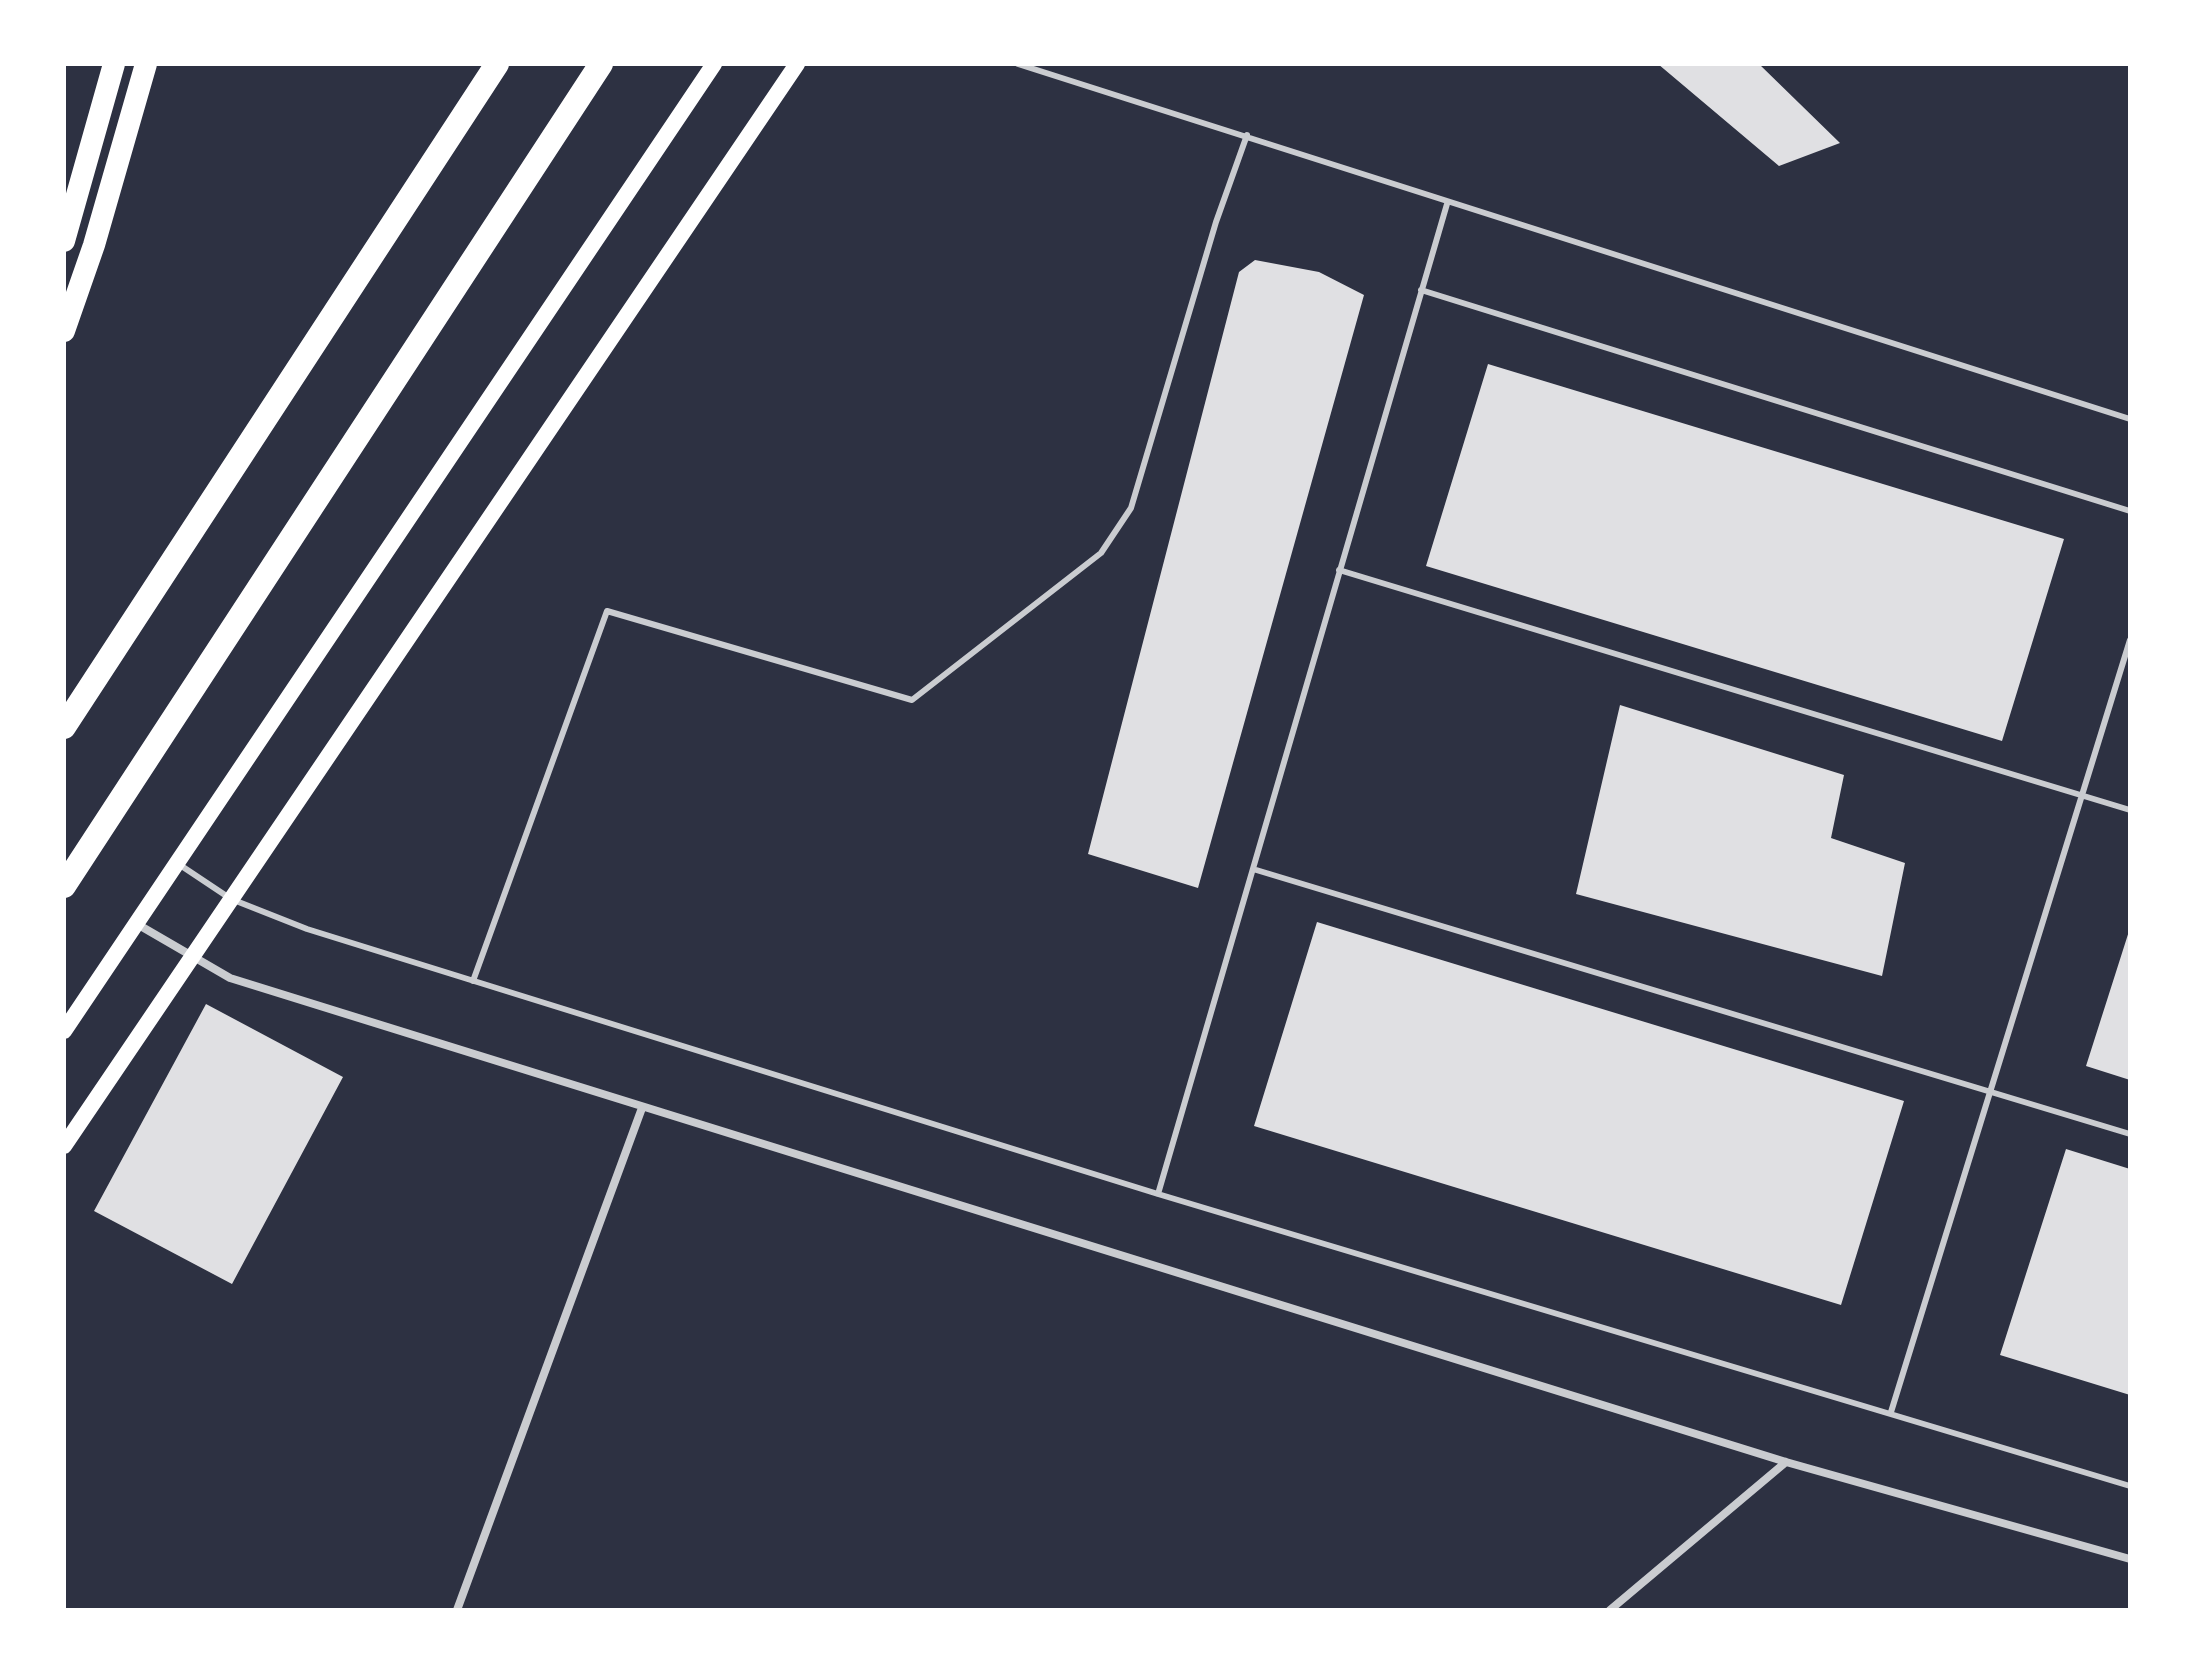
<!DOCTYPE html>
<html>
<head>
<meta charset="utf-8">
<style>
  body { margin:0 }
  #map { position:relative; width:2194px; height:1674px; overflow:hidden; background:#2d3142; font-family:Figtree,sans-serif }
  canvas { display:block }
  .frame { position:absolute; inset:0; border:66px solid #fff; pointer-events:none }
</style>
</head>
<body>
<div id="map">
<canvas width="2194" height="1674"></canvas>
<div class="frame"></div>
</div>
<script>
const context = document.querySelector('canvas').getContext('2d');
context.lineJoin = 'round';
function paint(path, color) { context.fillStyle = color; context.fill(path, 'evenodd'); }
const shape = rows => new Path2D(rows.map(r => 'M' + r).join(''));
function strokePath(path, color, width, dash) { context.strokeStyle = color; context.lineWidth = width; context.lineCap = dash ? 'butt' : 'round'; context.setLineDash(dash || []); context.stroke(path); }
const building = shape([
  [1658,64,1759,64,1840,143,1779,166],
  [1255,260,1319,272,1364,295,1198,888,1088,854,1239,272],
  [1488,364,2064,539,2002,741,1426,566],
  [1620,705,1844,775,1831,838,1905,863,1882,976,1576,894],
  [1317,922,1904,1101,1841,1305,1254,1126],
  [2130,928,2130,1080,2086,1066],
  [206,1004,343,1077,232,1284,94,1211],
  [2066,1149,2130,1169,2130,1395,2000,1355]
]);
const service = shape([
  [1018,64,2130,419],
  [1421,290,2130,511],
  [1339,570,2130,810],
  [180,865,231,899,307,929,1158,1194,1447,204],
  [1253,869,2130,1134],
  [473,981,607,611,912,700,1101,553,1131,508,1216,222,1247,135],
  [1158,1194,2130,1486],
  [1891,1412,2130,640]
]);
const minor = shape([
  [137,924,230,978,1786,1462,2130,1559],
  [457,1610,642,1108],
  [1610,1610,1786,1462]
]);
const secondary = shape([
  [64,1031,714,64],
  [64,1146,797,64]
]);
const trunk = shape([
  [64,241,114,64],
  [64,331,94,245,146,64]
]);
const motorway = shape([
  [64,727,497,64],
  [64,886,601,64]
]);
paint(building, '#e0e0e3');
strokePath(service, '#caccd0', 6);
strokePath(minor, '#caccd0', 8);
strokePath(secondary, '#fff', 16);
strokePath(trunk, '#fff', 22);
strokePath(motorway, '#fff', 24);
</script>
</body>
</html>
